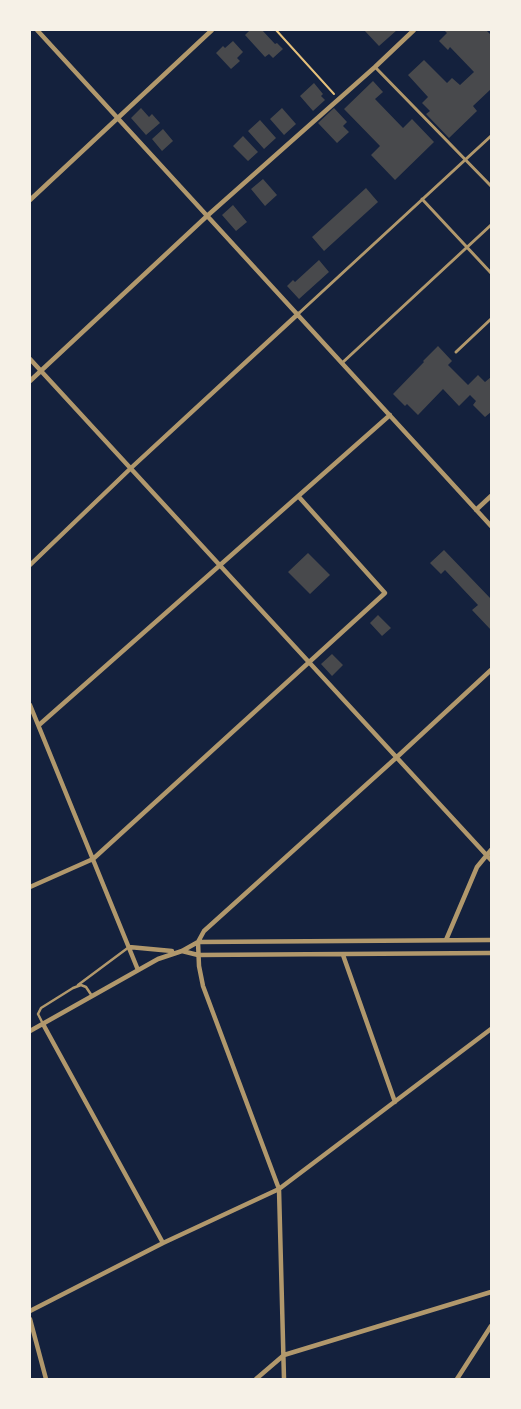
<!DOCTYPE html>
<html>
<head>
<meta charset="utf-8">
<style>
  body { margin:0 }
  #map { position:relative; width:521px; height:1409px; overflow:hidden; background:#14213d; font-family:"Open Sans",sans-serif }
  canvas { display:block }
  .frame { position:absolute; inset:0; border:31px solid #f6f1e7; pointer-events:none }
</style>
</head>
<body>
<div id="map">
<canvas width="521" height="1409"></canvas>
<div class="frame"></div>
</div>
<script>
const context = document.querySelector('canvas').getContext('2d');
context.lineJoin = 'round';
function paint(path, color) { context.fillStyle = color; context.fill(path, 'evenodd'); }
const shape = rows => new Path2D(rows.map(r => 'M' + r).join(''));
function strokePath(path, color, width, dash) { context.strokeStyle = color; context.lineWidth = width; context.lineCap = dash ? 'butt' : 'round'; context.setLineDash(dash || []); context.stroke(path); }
const building = shape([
  [250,30,262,30,275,44,277,43,283,49,273,58,269,54,265,57,245,35],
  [364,30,397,30,379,46],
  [444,30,486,30,491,35,491,89,473,106,477,111,449,138,426,114,430,111,422,103,428,97,408,75,424,60,447,83,452,78,460,85,474,72,450,47,448,50,439,41,447,33],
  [233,41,243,52,237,58,240,61,231,69,216,53,223,46,225,48],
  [373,81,383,92,375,99,403,128,412,119,434,142,395,180,371,155,380,146,344,109],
  [314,83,323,94,321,96,325,100,313,111,300,96],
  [141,108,149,117,152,114,160,123,146,135,131,118],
  [282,108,296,124,284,135,270,119],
  [334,108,347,122,343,126,349,132,337,143,318,123],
  [260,120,276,138,264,149,248,131],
  [163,129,173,141,162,151,152,139],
  [243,136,258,152,248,161,233,146],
  [263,179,277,195,265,206,251,189],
  [366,188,378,202,324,251,312,237],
  [233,205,247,222,236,231,222,215],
  [319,260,329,272,299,299,287,286,293,280,295,282],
  [438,346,452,361,448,365,468,385,478,375,485,382,491,377,491,412,485,417,473,405,476,401,470,395,459,406,443,389,418,415,407,404,405,406,393,394,424,362,423,361],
  [444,550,491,599,491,630,472,610,478,605,445,570,441,574,430,563],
  [308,553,330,575,310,594,288,572],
  [378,615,391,628,382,636,370,623],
  [332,654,343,665,332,676,321,664]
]);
const path = shape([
  [276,30,334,94]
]);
const service = shape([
  [78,985,129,947],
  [43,1024,38,1014,41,1008,73,988,81,985,86,987,92,996]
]);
const pedestrian = shape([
  [375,67,491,186],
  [422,199,491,273],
  [298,314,491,136],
  [456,352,491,319],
  [342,363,491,225]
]);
const minor = shape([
  [37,30,491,526],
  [30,200,212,30],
  [30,359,491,860],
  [30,381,207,216,375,67,414,30],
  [476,510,491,496],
  [30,565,131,468,298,314],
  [30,705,138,970],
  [39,725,390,415],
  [30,887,93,859,385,593,299,497],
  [446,940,477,867,491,850],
  [129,947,172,951],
  [182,951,198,955,491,953],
  [343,955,395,1102],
  [43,1024,163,1243],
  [30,1031,158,959,182,951,198,942,491,940],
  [30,1311,163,1243,279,1189,491,1029],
  [30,1319,46,1379],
  [256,1379,284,1355,491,1292],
  [284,1379,279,1189,203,986,199,966,198,942,204,931,397,757,491,670],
  [457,1379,491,1326]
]);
paint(building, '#48494c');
strokePath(path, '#e5c07b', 2);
strokePath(service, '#b1986c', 2.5);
strokePath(pedestrian, '#b1986c', 3);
strokePath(minor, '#b1986c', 4.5);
</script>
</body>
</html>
